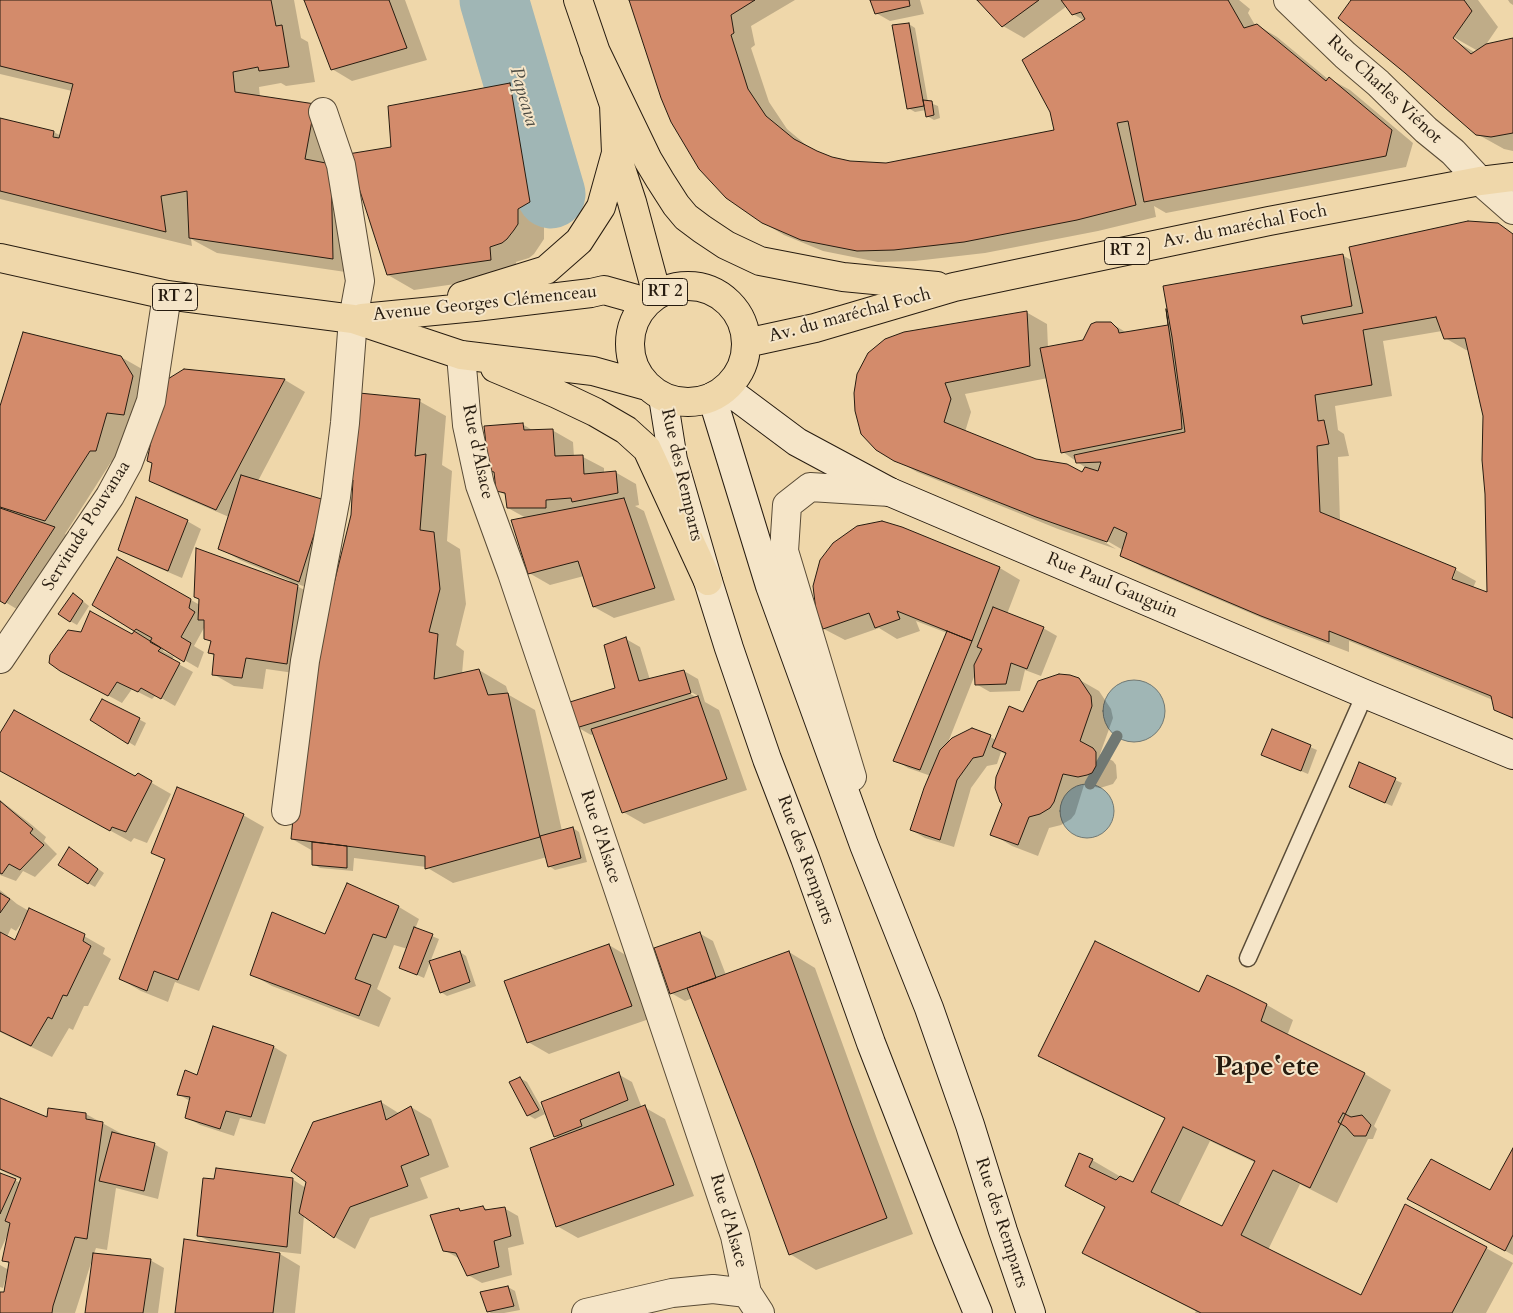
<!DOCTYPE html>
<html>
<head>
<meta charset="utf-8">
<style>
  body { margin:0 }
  canvas { display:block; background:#efd7aa }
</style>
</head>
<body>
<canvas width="1513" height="1313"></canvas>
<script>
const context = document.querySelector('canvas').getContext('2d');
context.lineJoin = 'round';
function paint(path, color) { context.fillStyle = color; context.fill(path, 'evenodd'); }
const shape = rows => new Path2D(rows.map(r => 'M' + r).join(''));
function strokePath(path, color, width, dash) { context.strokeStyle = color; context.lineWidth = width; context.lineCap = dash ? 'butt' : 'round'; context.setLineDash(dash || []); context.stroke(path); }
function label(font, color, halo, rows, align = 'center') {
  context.font = font + ' Cardo,serif'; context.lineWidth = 4; context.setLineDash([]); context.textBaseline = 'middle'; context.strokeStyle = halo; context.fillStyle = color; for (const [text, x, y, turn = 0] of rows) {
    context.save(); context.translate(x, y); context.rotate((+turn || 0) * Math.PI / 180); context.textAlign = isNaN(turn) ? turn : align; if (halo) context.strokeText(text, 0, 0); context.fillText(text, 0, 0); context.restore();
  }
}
const water = shape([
  '1103 711a31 31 0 1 1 62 0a31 31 0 1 1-62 0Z',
  '1060 811a27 27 0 1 1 54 0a27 27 0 1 1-54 0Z'
]);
const shadow = shape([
  [0,0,294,0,301,38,308,42,315,82,286,86,281,83,259,87,260,97,314,105,341,121,333,167,393,148,510,84,536,99,556,217,544,224,544,239,534,254,529,258,516,262,517,275,414,290,388,275,358,182,359,274,217,253,191,239,192,246,0,199,0,119,54,132,61,136,72,91,0,74],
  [306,0,405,0,427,60,352,81,332,69],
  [630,0,795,0,751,26,755,45,751,48,769,102,787,129,812,150,832,158,850,162,886,164,1055,131,1085,21,1073,14,1067,6,1024,38,1003,26,979,0,1239,0,1250,9,1248,13,1255,25,1257,25,1277,37,1329,80,1330,79,1350,90,1413,143,1406,167,1166,213,1154,206,1156,217,1098,231,985,253,915,261,878,262,823,251,784,235,762,222],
  [871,0,920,0,924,14,890,21,876,13],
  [1353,0,1478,0,1498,27,1485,46,1513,39,1513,151,1504,149,1477,134],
  [1448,34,1478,51,1476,53,1447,36],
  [1508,0,1513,0,1513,5,1510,3],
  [909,24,915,28,928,102,938,106,940,118,934,120,927,116,926,110,915,112,908,108],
  [1497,225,1513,234,1513,719,1495,709,1493,700,1349,641,1349,652,1283,627,1142,567,1122,555,1123,550,1102,538,1101,540,1116,549,1058,529,917,472,877,449,862,433,1026,312,1047,324,1048,348,1084,341,1111,323,1127,333,1169,326,1168,316,1342,255,1353,261],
  [1442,331,1445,338,1466,350,1469,350,1485,416,1488,594,1473,588,1476,581,1456,570,1451,585,1449,584,1454,570,1456,570,1340,521,1338,457,1349,456,1344,434,1338,430,1335,406,1392,396,1383,341],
  [1048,378,1063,452,1086,468,1083,473,1036,460,965,432,971,412,965,394],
  [121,357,142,369,144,426,127,424,117,462,111,462,65,534,68,536,20,611,0,599,0,410],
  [184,370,285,380,305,392,258,481,324,501,320,593,298,584,297,586,319,598,308,675,266,669,263,689,234,686,213,674,215,656,209,653,212,642,205,638,205,626,194,646,204,652,198,668,164,648,163,651,174,657,171,660,193,672,175,706,156,695,152,699,132,689,122,703,76,678,81,634,133,636,136,630,117,559,200,605,289,583,290,581,240,560,219,548,229,517,171,492,150,480],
  [419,401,446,416,442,465,452,471,447,541,460,549,466,604,456,645,464,651,462,674,479,670,506,686,509,695,535,710,562,831,573,828,579,832,587,862,555,870,549,866,547,857,453,883,426,867,354,858,353,871,320,868,313,864,313,851,292,839,353,516,354,481,349,478],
  [522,424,534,431,552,430,573,442,574,457,583,457,604,468,604,473,615,472,636,484,639,505,635,506,644,511,675,600,614,618,594,607,584,576,550,585,529,573,526,518,508,508,507,496,497,490,495,473,490,470],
  [187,521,201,529,182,578,133,557,119,550],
  [901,528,1000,568,1020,580,1007,614,1043,628,1057,636,1041,676,1025,670,1020,691,990,692,976,684,976,672,947,745,990,737,996,740,1024,713,1078,679,1099,691,1111,709,1113,718,1100,754,1113,761,1116,765,1117,778,1113,784,1100,788,1084,785,1075,814,1071,819,1061,825,1049,828,1038,856,1012,846,992,834,1004,803,1007,755,1001,752,997,764,987,766,971,788,954,847,925,838,911,830,931,776,908,768,895,760,947,633,916,621,920,631,897,639,879,628,845,640,824,629],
  [80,599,89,606,77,625,70,621],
  [626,639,640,647,650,680,684,671,698,679,705,702,719,710,747,790,644,824,623,812,594,734,591,735,577,727,617,688],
  [686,689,700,697,698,698,685,691],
  [102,700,146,723,135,746,91,719],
  [1272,731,1317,750,1308,774,1263,755],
  [0,735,136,777,138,775,171,794,147,843,134,838,131,842,0,770],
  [1360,764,1402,783,1392,806,1357,791],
  [0,800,32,825,46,837,44,841,57,854,35,877,23,871,16,881,0,875],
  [243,815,264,827,199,991,175,982,168,1002,141,991,120,979,166,860,153,853],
  [76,853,104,873,95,887,88,883],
  [348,885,399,907,419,919,415,929,439,939,424,978,401,968,408,949,394,945,377,989,391,998,379,1027,272,986,251,974,326,936],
  [0,890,17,904,29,911,84,936,105,948,103,954,111,959,88,1006,84,1006,73,1030,69,1028,52,1057,0,1032],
  [25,918,16,942,7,937,11,928,16,931],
  [699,933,713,941,726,975,789,952,815,968,877,1139,913,1234,816,1270,790,1254,755,1159,693,998,685,1001,671,993],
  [609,945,629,957,652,1018,549,1054,528,1042],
  [460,952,466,956,476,986,447,996,441,992],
  [1199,994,1267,1005,1293,1020,1287,1036,1365,1074,1391,1090,1374,1126,1377,1129,1373,1139,1368,1139,1337,1203,1300,1184,1268,1250,1361,1296,1486,1248,1513,1263,1486,1313,1195,1313,1196,1311,1110,1268,1084,1253,1106,1208,1067,1186,1092,1160,1133,1184,1166,1119,1066,1071,1040,1055],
  [1210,1141,1256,1163,1222,1228,1178,1206],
  [274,1047,287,1055,265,1124,240,1118,234,1136,200,1125,186,1117,190,1101,178,1094,198,1077],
  [618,1074,632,1082,642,1108,644,1107,665,1119,694,1196,578,1238,557,1226,559,1138,555,1136],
  [520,1078,527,1082,545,1114,535,1119,528,1115],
  [0,1102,48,1118,86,1114,124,1135,154,1144,168,1152,158,1199,116,1188,107,1250,96,1248,94,1254,150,1260,164,1268,158,1313,86,1313,92,1260,75,1313,0,1313,0,1293,5,1293,8,1278,6,1277,3,1288,0,1287,0,1265,9,1270,10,1264,3,1260,8,1234,0,1251,0,1174,21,1183,22,1180,0,1170],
  [381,1102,400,1114,411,1107,431,1119,449,1167,420,1178,428,1198,370,1218,355,1249,335,1237,304,1215,301,1254,265,1250,264,1252,280,1254,300,1266,295,1313,176,1313,214,1244,198,1235,292,1179,306,1188],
  [1513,1150,1513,1255,1435,1214,1491,1192],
  [483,1207,488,1210,504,1208,518,1216,524,1244,508,1248,512,1275,482,1283,468,1275,460,1259,444,1250,458,1210,462,1212],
  [508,1287,515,1291,520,1310,504,1313,491,1313,488,1311]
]);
const stream = shape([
  [1090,784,1117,736]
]);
const river = shape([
  [494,0,551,194]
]);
const building = shape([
  [0,0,271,0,276,26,282,25,289,67,259,71,258,67,233,72,235,92,315,104,305,159,331,164,333,259,189,238,187,191,161,196,166,232,0,191,0,118,54,131,53,137,59,138,73,84,0,66,0,0],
  [304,0,389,0,407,48,331,70,304,0],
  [629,0,755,0,731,15,734,33,731,35,748,89,766,116,794,139,817,151,832,157,850,161,886,163,1054,130,1050,112,1022,60,1085,19,1081,12,1072,15,1061,0,1228,0,1244,28,1257,24,1326,81,1329,77,1392,130,1386,156,1144,202,1128,121,1117,123,1136,205,1077,220,964,242,894,250,857,251,801,240,762,223,726,198,699,169,671,122,661,98,629,0],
  [870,0,909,0,910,6,875,14,870,0],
  [977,0,1039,0,1002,27,977,0],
  [1351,0,1464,0,1472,11,1453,38,1471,54,1486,44,1513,38,1513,133,1491,137,1476,135,1405,73,1338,18,1351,0],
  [909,23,924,106,907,109,892,25,909,23],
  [510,83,530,202,518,209,518,224,514,230,507,239,502,243,490,247,491,260,387,275,348,154,391,147,388,106,510,83],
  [923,100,932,101,934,115,926,117,923,100],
  [1468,221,1498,223,1513,234,1513,718,1494,710,1491,696,1329,631,1329,642,1261,616,1120,556,1127,533,1114,527,1107,542,1036,517,894,461,876,450,861,434,855,411,854,393,857,374,868,353,885,339,904,332,1027,311,1030,366,945,383,951,399,944,422,1036,459,1067,464,1082,472,1085,467,1098,471,1101,462,1076,463,1074,455,1185,432,1172,337,1163,286,1343,254,1352,306,1301,316,1303,324,1363,313,1349,247,1468,221],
  [1436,317,1444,339,1465,338,1483,416,1482,460,1485,494,1487,592,1452,579,1456,568,1320,512,1317,446,1329,444,1324,420,1318,421,1315,395,1372,385,1363,330,1436,317],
  [1166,309,1181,414,1182,429,1061,453,1040,348,1083,340,1091,324,1096,322,1111,322,1118,329,1119,333,1168,325,1166,309],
  [23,332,121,356,133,376,124,415,107,413,96,451,90,451,45,521,0,507,0,406,23,332],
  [184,369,285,379,216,510,149,481,152,463,147,461,163,382,184,369],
  [359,393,420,399,415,456,426,454,420,530,434,532,440,589,429,632,438,634,434,679,479,669,488,695,508,693,540,837,425,869,425,856,291,839,305,700,351,515,353,480,348,479,359,393],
  [523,423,524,430,553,429,555,456,583,455,584,474,616,471,618,493,572,502,571,498,546,500,546,508,507,508,505,493,496,491,494,472,489,471,484,426,523,423],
  [241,475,325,500,299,582,218,549,241,475],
  [136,497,188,520,168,571,118,550,136,497],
  [624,498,655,588,593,607,578,561,528,574,511,520,624,498],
  [0,508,55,527,5,604,0,601,0,508],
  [882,521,902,527,1000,567,972,641,897,611,900,619,875,628,869,613,823,629,816,611,813,586,820,560,833,543,857,526,882,521],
  [196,548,298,585,287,664,246,658,242,678,212,675,214,654,208,653,211,641,204,639,204,620,198,620,199,599,194,597,196,548],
  [117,557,191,599,189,608,195,612,181,637,191,643,184,662,92,605,117,557],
  [73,593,83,601,70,622,58,614,73,593],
  [993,607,1044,627,1027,669,1011,663,1006,684,975,685,974,665,982,649,977,647,993,607],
  [90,611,132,634,136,629,152,638,150,642,161,648,158,651,180,663,161,699,141,688,138,692,117,682,108,696,60,671,49,663,50,655,68,630,81,632,90,611],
  [947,631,972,641,920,770,893,761,947,631],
  [626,637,639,681,684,670,691,693,576,728,570,702,615,688,604,645,626,637],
  [1059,674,1070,675,1079,678,1091,696,1092,706,1080,741,1093,748,1096,752,1096,766,1092,773,1087,775,1078,777,1063,774,1054,802,1050,808,1040,814,1029,817,1018,845,990,835,1002,804,1000,802,995,788,996,777,1006,753,992,747,1009,706,1023,712,1038,681,1059,674],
  [698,696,727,779,622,813,591,729,698,696],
  [102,699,140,718,128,744,90,720,102,699],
  [14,710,135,776,138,773,152,781,126,832,112,827,110,831,0,771,0,733,14,710],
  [972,728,991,735,983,756,973,758,957,780,940,840,910,830,924,788,940,750,952,738,972,728],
  [1272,729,1311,745,1301,771,1261,755,1272,729],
  [1359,762,1396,778,1385,803,1349,787,1359,762],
  [177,787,244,814,178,980,154,971,147,991,119,979,165,859,151,853,177,787],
  [0,801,33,829,30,833,44,845,20,870,9,864,2,874,0,873,0,801],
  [573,827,581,858,548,867,540,836,573,827],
  [312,842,347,846,347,868,312,865,312,842],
  [69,847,98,869,88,884,58,865,69,847],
  [347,883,399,906,386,938,373,934,355,979,371,985,359,1016,250,975,272,912,325,934,347,883],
  [0,893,10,899,0,913,0,893],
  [29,908,85,934,83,941,91,946,67,996,63,995,52,1019,48,1017,31,1046,0,1031,0,932,15,940,29,908],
  [414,927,433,934,417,975,399,968,414,927],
  [700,932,716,978,670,994,654,948,700,932],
  [1095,941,1199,992,1207,975,1235,988,1267,1004,1261,1021,1365,1073,1310,1188,1273,1170,1241,1235,1361,1295,1405,1204,1487,1247,1452,1313,1201,1313,1082,1253,1105,1207,1065,1186,1079,1153,1093,1159,1089,1167,1116,1180,1120,1176,1133,1182,1165,1118,1038,1056,1095,941],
  [1183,1127,1255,1161,1222,1226,1151,1192,1183,1127],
  [609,944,632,1006,527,1043,504,981,609,944],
  [460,951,470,982,440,993,429,961,460,951],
  [789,951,851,1123,887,1218,789,1255,754,1160,687,988,789,951],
  [213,1026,274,1046,251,1117,226,1111,220,1129,185,1118,190,1097,177,1095,185,1070,197,1075,213,1026],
  [619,1072,628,1100,580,1120,582,1126,554,1137,541,1102,619,1072],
  [520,1077,539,1110,527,1116,509,1082,520,1077],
  [0,1098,47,1117,48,1108,86,1113,86,1119,103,1122,87,1239,75,1237,53,1306,52,1313,0,1313,0,1292,4,1292,9,1262,2,1261,10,1223,5,1221,21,1178,0,1169,0,1098],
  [381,1101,386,1120,411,1106,429,1155,401,1166,408,1186,350,1207,334,1238,299,1213,306,1182,291,1171,313,1122,381,1101],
  [645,1105,674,1185,556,1227,530,1148,645,1105],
  [1343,1113,1351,1117,1362,1115,1371,1125,1366,1136,1354,1136,1346,1127,1338,1122,1343,1113],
  [112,1132,155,1143,144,1191,99,1181,112,1132],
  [1513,1148,1513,1235,1505,1251,1407,1199,1431,1159,1490,1190,1513,1148],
  [216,1168,293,1178,287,1247,197,1236,203,1178,214,1179,216,1168],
  [0,1173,16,1179,0,1214,0,1173],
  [483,1206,485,1210,505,1207,511,1236,494,1241,499,1267,467,1276,456,1253,443,1251,430,1215,459,1208,460,1211,483,1206],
  [184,1239,280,1253,273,1313,175,1313,184,1239],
  [93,1253,151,1259,143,1313,85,1313,93,1253],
  [508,1286,514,1306,487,1312,480,1292,508,1286]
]);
const lane = shape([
  [1248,958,1365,694]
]);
const street = shape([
  [1288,0,1345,55,1378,83,1426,130,1453,152,1480,181,1513,210],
  [461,355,467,425,480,485,512,573,735,1236,747,1293,760,1313],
  [0,659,110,496,128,463,151,401,167,295],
  [852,777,784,551,787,505,810,487,890,492],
  [286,811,305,661,336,497,345,423,353,319,360,281,341,165,323,112],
  [586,1313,672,1293,713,1289,747,1293]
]);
const secondary = shape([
  [726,389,797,442,890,492,1365,694,1513,755],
  [663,397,673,460,708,581,729,648,767,759,805,858,871,1043,947,1238,978,1313],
  [712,397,770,586,864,845,929,1008,970,1125,1003,1231,1031,1313]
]);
const primary = shape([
  [578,0,614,105,616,153,632,202,657,295],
  [594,48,648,160,660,180,676,205,686,217,702,229,726,245,760,261,843,277,937,286],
  [0,258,167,295,353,319,461,355,593,371,647,386],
  '630 344a58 58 0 1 1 116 0a58 58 0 1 1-116 0Z',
  [462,296,546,270,579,241,601,207,616,153],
  [362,318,475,307,591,293,604,290,647,302],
  [746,343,815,328,954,287,1269,221,1480,181,1513,177],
  [495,368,557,394,595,412,626,430,647,449,708,581]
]);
const shields = [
  [1127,251,45],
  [665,292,45],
  [175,297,45]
];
const shieldNames = [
  ["RT 2",1127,251],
  ["RT 2",665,292],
  ["RT 2",175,297]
];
const streetNames = [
  ["Rue Charles Viénot",1384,90,43],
  ["Av. du maréchal Foch",1245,227,-11],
  ["Avenue Georges Clémenceau",485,304,-6],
  ["Av. du maréchal Foch",850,316,-15],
  ["Rue d'Alsace",477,452,78],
  ["Rue des Remparts",681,475,77],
  ["Servitude Pouvanaa",87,526,-58],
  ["Rue Paul Gauguin",1112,586,23],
  ["Rue d'Alsace",600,837,72],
  ["Rue des Remparts",805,860,70],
  ["Rue d'Alsace",728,1221,74],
  ["Rue des Remparts",1001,1223,72]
];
const waterNames = [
  ["Papeava",523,97,74]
];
const townNames = [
  ["Papeʻete",1267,1069]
];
paint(water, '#a0b6b5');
strokePath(water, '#707873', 1);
paint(shadow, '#0003');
strokePath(stream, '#707873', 11);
strokePath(river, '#a0b6b5', 69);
paint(building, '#d38b6b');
strokePath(building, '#271c10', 1);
strokePath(lane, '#594b36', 19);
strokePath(street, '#594b36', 30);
strokePath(secondary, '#271c10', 30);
strokePath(primary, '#271c10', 30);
strokePath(lane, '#f5e5c8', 16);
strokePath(street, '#f5e5c8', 28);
strokePath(secondary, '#f5e5c8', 28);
strokePath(primary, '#efd7aa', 28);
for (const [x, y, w] of shields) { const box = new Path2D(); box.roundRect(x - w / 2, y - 13.5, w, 27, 4); context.fillStyle = '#f5e5c8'; context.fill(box); strokePath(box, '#271c10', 1); }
label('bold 16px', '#271c10', null, shieldNames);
label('18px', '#271c10', '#f5e5c8', streetNames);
label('italic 19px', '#4b4a42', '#f5e5c8', waterNames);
label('bold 28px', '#271c10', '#f5e5c8', townNames);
</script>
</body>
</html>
